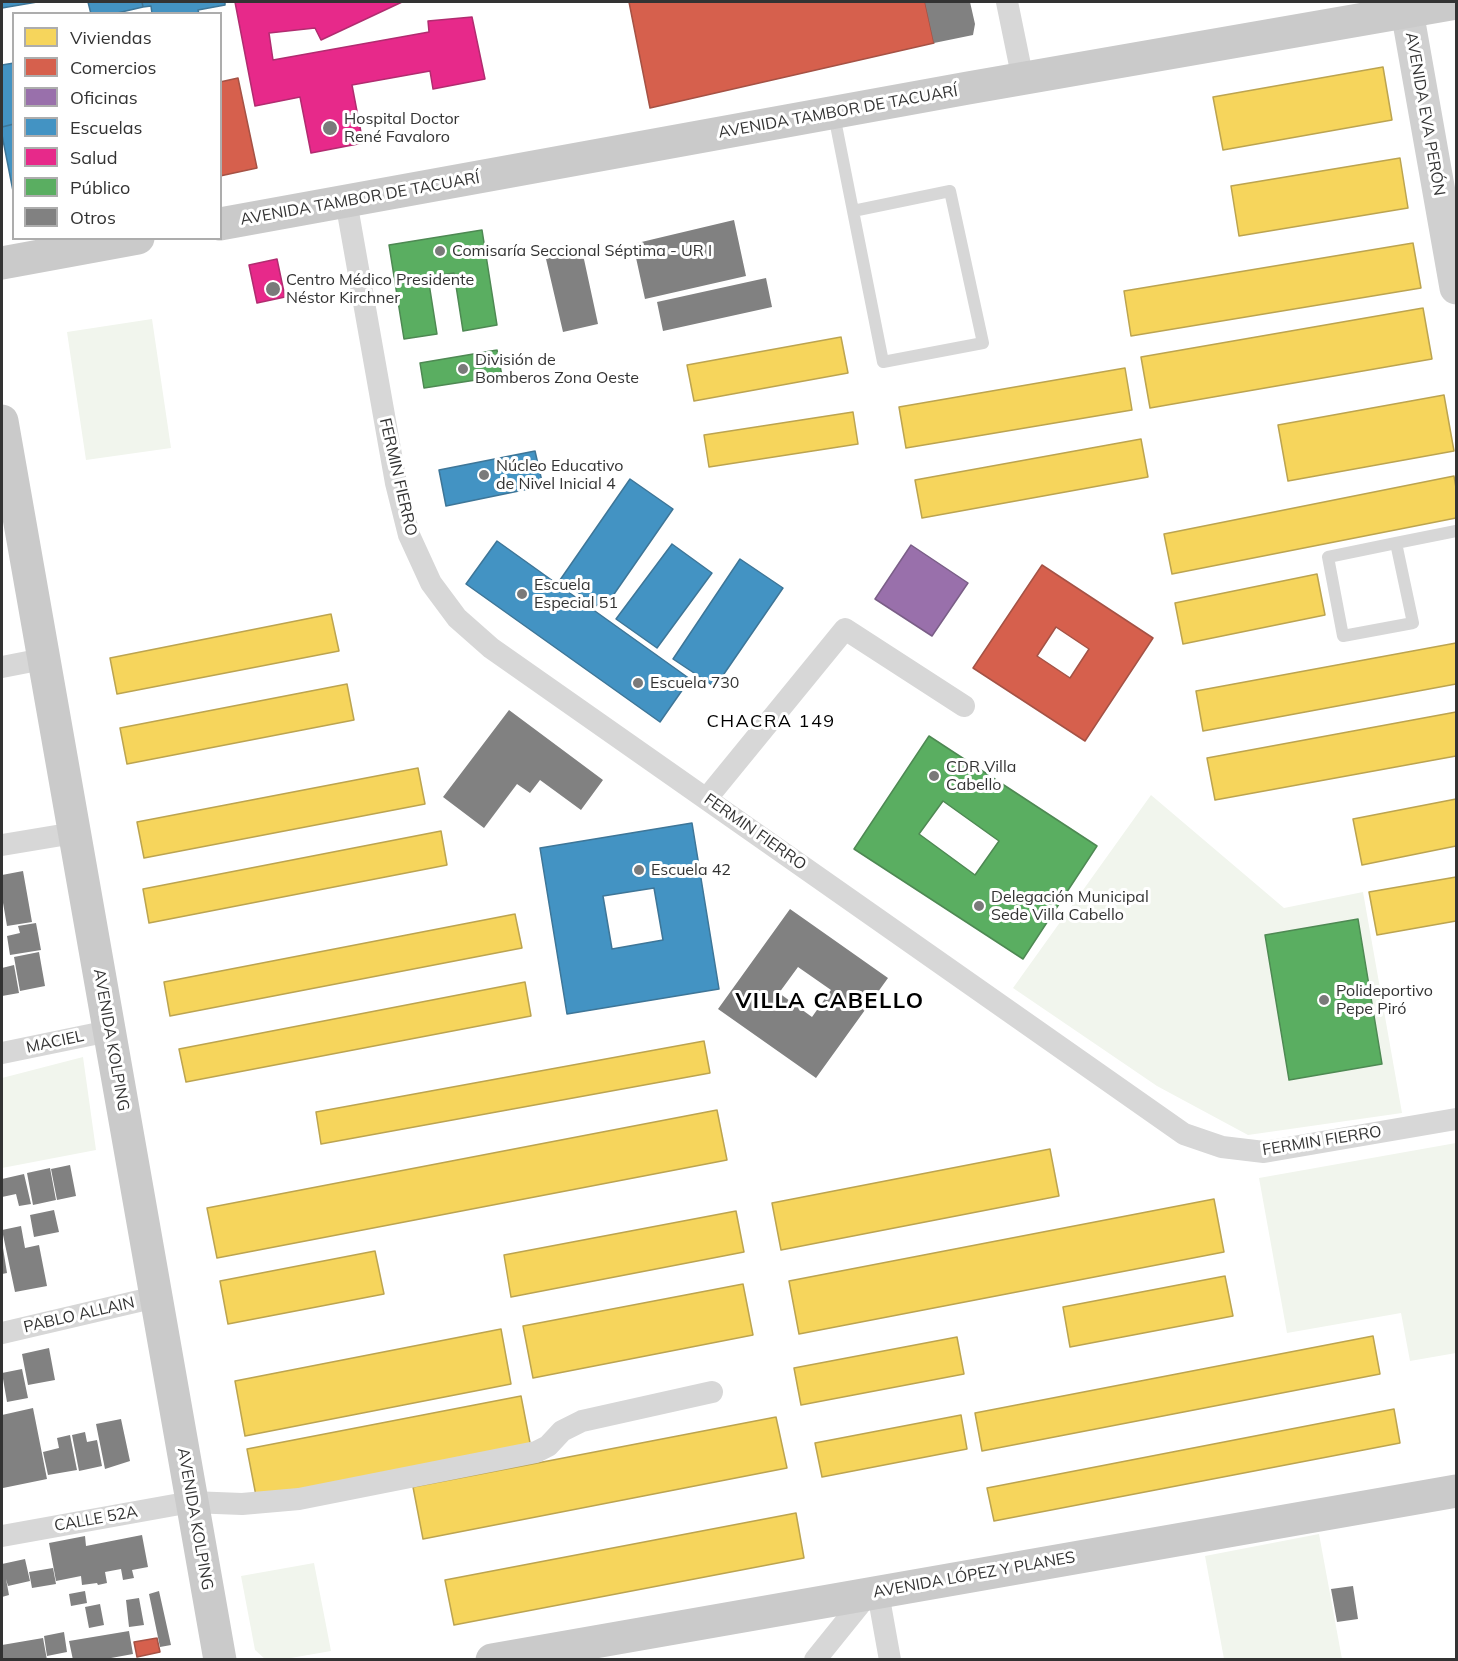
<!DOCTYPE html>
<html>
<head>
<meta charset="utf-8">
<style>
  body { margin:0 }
  #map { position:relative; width:1458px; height:1661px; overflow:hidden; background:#fff; font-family:Mulish,sans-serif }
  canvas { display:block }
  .frame { position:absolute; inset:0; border:3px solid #333; pointer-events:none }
  .legend { position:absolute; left:12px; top:12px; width:210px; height:228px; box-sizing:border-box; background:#fff; border:2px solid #adadad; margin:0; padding:8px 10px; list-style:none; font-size:18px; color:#333 }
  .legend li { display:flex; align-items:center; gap:12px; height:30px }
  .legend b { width:30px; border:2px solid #adadad }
</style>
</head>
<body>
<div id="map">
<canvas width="1458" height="1661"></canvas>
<div class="frame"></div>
<ul class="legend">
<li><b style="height:16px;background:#f6d55c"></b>Viviendas</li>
<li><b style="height:16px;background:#d6604d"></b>Comercios</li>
<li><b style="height:16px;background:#9970ab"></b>Oficinas</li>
<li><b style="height:16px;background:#4393c3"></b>Escuelas</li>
<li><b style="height:16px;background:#e7298a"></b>Salud</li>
<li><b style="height:16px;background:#5aae61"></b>Público</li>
<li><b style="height:16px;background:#818181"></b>Otros</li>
</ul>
</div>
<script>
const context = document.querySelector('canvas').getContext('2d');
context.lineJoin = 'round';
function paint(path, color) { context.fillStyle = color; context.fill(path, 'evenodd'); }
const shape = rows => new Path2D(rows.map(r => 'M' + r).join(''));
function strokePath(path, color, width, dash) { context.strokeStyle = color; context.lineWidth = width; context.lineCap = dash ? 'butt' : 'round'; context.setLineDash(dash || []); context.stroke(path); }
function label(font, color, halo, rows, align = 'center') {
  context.font = font + ' Mulish,sans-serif'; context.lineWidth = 6; context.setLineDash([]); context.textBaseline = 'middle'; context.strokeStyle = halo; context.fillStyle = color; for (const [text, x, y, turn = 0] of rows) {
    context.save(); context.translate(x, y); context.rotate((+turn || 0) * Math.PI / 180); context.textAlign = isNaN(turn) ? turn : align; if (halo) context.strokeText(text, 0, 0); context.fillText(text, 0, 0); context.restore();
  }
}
const green = shape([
  [152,319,171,448,86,460,67,332],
  [1151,795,1284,908,1363,892,1402,1113,1248,1135,1157,1086,1013,988],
  [83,1057,96,1150,2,1168,2,1078],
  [1456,1143,1456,1353,1410,1361,1401,1313,1287,1333,1259,1178],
  [1319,1534,1342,1659,1224,1659,1205,1556],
  [314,1563,331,1651,285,1659,265,1659,255,1650,241,1576]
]);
const homes = shape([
  [1383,67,1392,120,1223,150,1213,97,1383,67],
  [1400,158,1408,208,1239,236,1231,186,1400,158],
  [1413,243,1421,288,1131,336,1124,291,1413,243],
  [1423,308,1432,359,1150,408,1141,357,1423,308],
  [841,337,848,373,694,401,687,365,841,337],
  [1125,368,1132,410,906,448,899,407,1125,368],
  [1444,395,1454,451,1288,481,1278,425,1444,395],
  [853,412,858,444,709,467,704,435,853,412],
  [1141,439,1148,477,922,518,915,480,1141,439],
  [1454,476,1456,488,1456,518,1172,574,1164,534,1454,476],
  [1317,574,1325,615,1183,644,1175,603,1317,574],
  [331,614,339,651,117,694,110,658,331,614],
  [1456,643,1456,684,1203,731,1196,691,1456,643],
  [347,684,354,720,127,764,120,728,347,684],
  [1456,712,1456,756,1215,800,1207,758,1456,712],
  [418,768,425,804,144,858,137,822,418,768],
  [1456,799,1456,846,1362,865,1353,819,1456,799],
  [441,831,447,865,149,923,143,889,441,831],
  [1456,877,1456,921,1377,935,1369,892,1456,877],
  [515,914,522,948,170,1016,164,982,515,914],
  [525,982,531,1016,186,1082,179,1049,525,982],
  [704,1041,710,1073,321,1144,316,1112,704,1041],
  [717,1110,727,1160,217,1258,207,1208,717,1110],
  [1050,1149,1059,1196,781,1250,772,1203,1050,1149],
  [1214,1199,1224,1252,799,1334,789,1281,1214,1199],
  [736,1211,744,1252,511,1297,504,1255,736,1211],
  [375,1251,384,1294,228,1324,220,1281,375,1251],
  [1225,1276,1233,1316,1070,1347,1063,1307,1225,1276],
  [743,1284,753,1335,533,1378,523,1326,743,1284],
  [501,1329,511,1384,245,1436,235,1381,501,1329],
  [1373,1336,1380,1374,982,1451,975,1413,1373,1336],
  [957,1337,964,1374,801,1405,794,1368,957,1337],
  [521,1396,531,1448,257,1501,247,1449,521,1396],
  [1394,1409,1400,1443,994,1521,987,1488,1394,1409],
  [961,1415,967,1449,822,1477,815,1443,961,1415],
  [776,1417,787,1468,423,1539,413,1487,776,1417],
  [796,1513,804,1558,454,1625,445,1580,796,1513]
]);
const shops = shape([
  [629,2,925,2,934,43,650,108,629,2],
  [238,78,257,168,220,176,220,82,238,78],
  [1042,565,1153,638,1085,741,973,668,1042,565],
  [1056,627,1089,649,1070,678,1037,656,1056,627],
  [157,1638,160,1652,137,1657,134,1642,157,1638]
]);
const offices = shape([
  [911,545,968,583,932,636,875,599,911,545]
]);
const schools = shape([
  [2,2,37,2,2,8,2,2],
  [88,2,142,2,143,7,113,14,91,14,88,2],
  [142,2,225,2,225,5,198,10,199,14,152,14,151,6,143,7,142,2],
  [14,63,14,124,2,127,2,65,14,63],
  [14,124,14,196,2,135,2,127,14,124],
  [535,451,543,486,446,506,439,470,535,451],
  [630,479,673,509,603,610,560,580,630,479],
  [497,541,690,679,660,722,466,584,497,541],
  [672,544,712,573,657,648,616,619,672,544],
  [740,559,783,588,715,687,673,659,740,559],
  [692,823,719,989,567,1014,540,848,692,823],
  [654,888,663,940,612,949,603,896,654,888]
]);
const health = shape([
  [235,2,402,2,321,40,315,28,269,33,273,60,429,32,428,21,472,17,485,79,433,89,430,71,352,85,363,143,311,153,300,97,255,106,235,2],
  [277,259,285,297,257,303,249,265,277,259]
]);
const public = shape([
  [482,230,497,325,463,331,454,273,428,277,437,334,404,339,389,245,482,230],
  [497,350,502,376,424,388,420,363,497,350],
  [929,736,1097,846,1023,959,854,849,929,736],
  [943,801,999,841,975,875,919,834,943,801],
  [1358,919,1382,1064,1289,1080,1265,935,1358,919]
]);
const building = shape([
  [925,2,970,2,975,24,973,35,934,43],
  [734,220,746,276,645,299,633,244],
  [582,250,598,324,563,332,546,259],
  [766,278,772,307,663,331,657,302],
  [509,710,603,780,581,810,540,780,530,793,517,784,484,828,443,797],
  [23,871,32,922,7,926,2,897,2,875],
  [790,909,888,978,816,1078,718,1009],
  [798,967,831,990,812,1017,779,993],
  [36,923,41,950,10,955,7,936,20,933,18,926],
  [39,952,45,986,20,991,14,957],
  [14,965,19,993,2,996,2,968],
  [70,1165,76,1196,57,1200,51,1169],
  [50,1168,56,1200,33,1205,27,1173],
  [24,1174,31,1204,19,1206,16,1194,2,1197,2,1179],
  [54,1210,59,1232,34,1237,30,1215],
  [21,1226,25,1248,39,1245,47,1286,15,1292,2,1230],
  [3,1248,7,1273,2,1274,2,1249],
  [49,1348,55,1380,28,1385,22,1354],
  [22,1369,28,1398,7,1402,2,1373],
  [33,1408,47,1479,3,1488,2,1479,2,1415],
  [121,1419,130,1461,105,1469,96,1424],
  [85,1432,87,1442,97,1440,102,1466,79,1471,72,1435],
  [70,1435,77,1470,48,1475,43,1452,59,1448,57,1438],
  [142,1535,148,1567,132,1570,134,1578,123,1580,121,1569,105,1572,107,1583,98,1585,97,1583,82,1585,81,1576,56,1581,49,1543,85,1536,86,1546],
  [25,1559,30,1581,8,1586,6,1579,9,1595,2,1597,2,1564],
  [53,1568,56,1584,32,1588,29,1572],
  [1353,1586,1358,1619,1337,1622,1331,1589],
  [85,1591,87,1603,71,1606,69,1594],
  [159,1591,171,1645,160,1647,149,1594],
  [139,1598,144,1625,129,1627,126,1600],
  [100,1604,104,1625,89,1628,85,1607],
  [129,1631,133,1654,100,1660,73,1660,69,1641],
  [64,1632,67,1652,47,1656,44,1636],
  [43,1638,47,1660,2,1660,2,1645]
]);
const lane = shape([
  [834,115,853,211,883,362,983,343,950,191,853,211],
  [1396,543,1413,623,1343,636,1328,557,1396,543,1456,531]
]);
const street = shape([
  [1007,2,1023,80],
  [346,201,396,483,409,535,431,583,457,618,491,648,1184,1134,1222,1147,1264,1152,1456,1119],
  [2,667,43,659],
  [707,798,845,629,964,706],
  [2,845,74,833],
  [2,1053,109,1031],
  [2,1333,156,1297],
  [2,1536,191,1502,242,1504,299,1499,536,1452,548,1446,562,1431,582,1421,712,1392],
  [878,1593,890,1660],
  [815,1660,869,1593]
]);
const secondary = shape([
  [1397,2,1407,11,1456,288]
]);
const primary = shape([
  [220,224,968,88,1456,3],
  [2,263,138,238],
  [2,421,220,1660],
  [492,1660,1456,1491]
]);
const markers = [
  [330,128,8,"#7a7a7a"],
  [440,251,6,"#7a7a7a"],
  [273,289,8,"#7a7a7a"],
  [463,369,6,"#7a7a7a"],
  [484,475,6,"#7a7a7a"],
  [522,594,6,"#7a7a7a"],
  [638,683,6,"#7a7a7a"],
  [934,776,6,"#7a7a7a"],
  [639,870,6,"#7a7a7a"],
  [979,906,6,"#7a7a7a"],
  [1324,1000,6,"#7a7a7a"]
];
const streetNames = [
  ["AVENIDA TAMBOR DE TACUARÍ",838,112,-10],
  ["AVENIDA EVA PERÓN",1425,114,80],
  ["AVENIDA TAMBOR DE TACUARÍ",360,199,-10],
  ["FERMIN FIERRO",398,477,77],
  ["FERMIN FIERRO",755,832,35],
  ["AVENIDA KOLPING",111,1040,80],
  ["MACIEL",55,1042,-12],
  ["FERMIN FIERRO",1322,1141,-9],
  ["PABLO ALLAIN",79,1315,-13],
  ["CALLE 52A",96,1519,-10],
  ["AVENIDA KOLPING",195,1519,80],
  ["AVENIDA LÓPEZ Y PLANES",974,1575,-10]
];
const poiNames = [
  ["Hospital Doctor",344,119],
  ["René Favaloro",344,137],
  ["Comisaría Seccional Séptima - UR I",452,251],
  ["Centro Médico Presidente",286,280],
  ["Néstor Kirchner",286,298],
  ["División de",475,360],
  ["Bomberos Zona Oeste",475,378],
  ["Núcleo Educativo",496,466],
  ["de Nivel Inicial 4",496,484],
  ["Escuela",534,585],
  ["Especial 51",534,603],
  ["Escuela 730",650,683],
  ["CDR Villa",946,767],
  ["Cabello",946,785],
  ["Escuela 42",651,870],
  ["Delegación Municipal",991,897],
  ["Sede Villa Cabello",991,915],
  ["Polideportivo",1336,991],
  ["Pepe Piró",1336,1009]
];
const neighbourhoodNames = [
  ["CHACRA 149",771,722]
];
const districtNames = [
  ["VILLA CABELLO",830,1001]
];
paint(green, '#f1f5ed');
paint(homes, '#f6d55c');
strokePath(homes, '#bca450', 1.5);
paint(shops, '#d6604d');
strokePath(shops, '#a55245', 1.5);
paint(offices, '#9970ab');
strokePath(offices, '#7a5e87', 1.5);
paint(schools, '#4393c3');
strokePath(schools, '#3e7698', 1.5);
paint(health, '#e7298a');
strokePath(health, '#b12c70', 1.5);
paint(public, '#5aae61');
strokePath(public, '#4e8953', 1.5);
paint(building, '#818181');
strokePath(lane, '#d7d7d7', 12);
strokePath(street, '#d7d7d7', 22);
strokePath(secondary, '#d0d0d0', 33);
strokePath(primary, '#cacaca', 33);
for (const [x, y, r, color] of markers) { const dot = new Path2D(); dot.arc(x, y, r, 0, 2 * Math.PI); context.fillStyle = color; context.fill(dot); strokePath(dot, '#fff', 2); }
label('16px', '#333', '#fff', streetNames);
label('16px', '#333', '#fff', poiNames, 'left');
context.letterSpacing = '1.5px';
label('18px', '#000', '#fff', neighbourhoodNames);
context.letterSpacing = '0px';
context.letterSpacing = '1.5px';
label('bold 22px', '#000', '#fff', districtNames);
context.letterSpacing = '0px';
</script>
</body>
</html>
